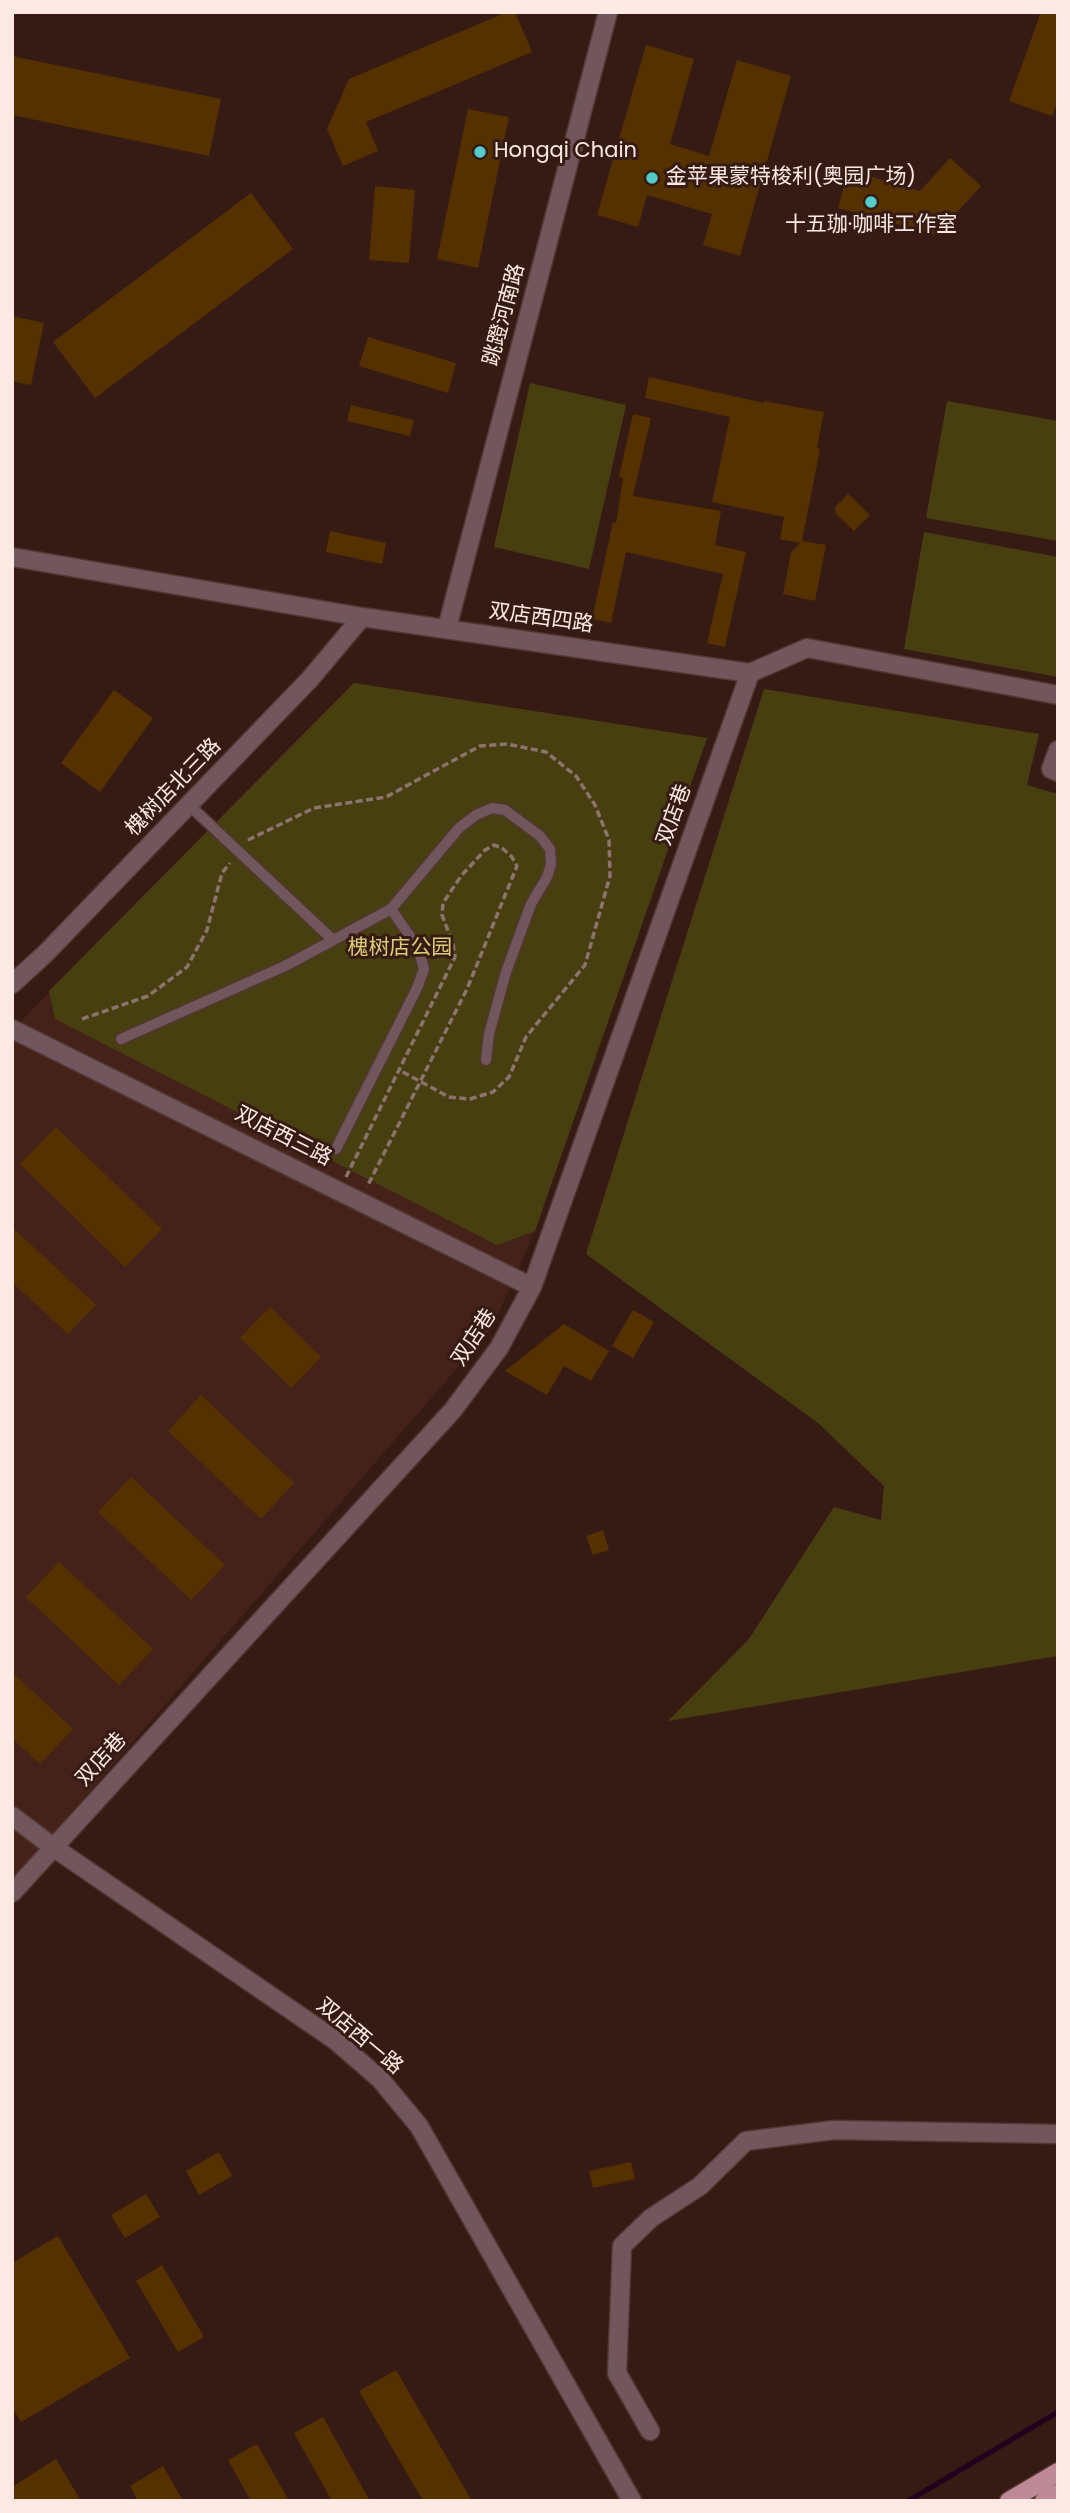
<!DOCTYPE html>
<html>
<head>
<meta charset="utf-8">
<style>
  body { margin:0 }
  #map { position:relative; width:1070px; height:2513px; overflow:hidden; background:#361b14; font-family:Poppins,sans-serif }
  canvas { display:block }
  .frame { position:absolute; inset:0; border:14px solid #fde9e4; pointer-events:none }
</style>
</head>
<body>
<div id="map">
<canvas width="1070" height="2513"></canvas>
<div class="frame"></div>
</div>
<script>
const context = document.querySelector('canvas').getContext('2d');
context.lineJoin = 'round';
function paint(path, color) { context.fillStyle = color; context.fill(path, 'evenodd'); }
const shape = rows => new Path2D(rows.map(r => 'M' + r).join(''));
function strokePath(path, color, width, dash) { context.strokeStyle = color; context.lineWidth = width; context.lineCap = dash ? 'butt' : 'round'; context.setLineDash(dash || []); context.stroke(path); }
function label(font, color, halo, rows, align = 'center') {
  context.font = font + ' Poppins,"Noto Sans SC",sans-serif'; context.lineWidth = 6; context.setLineDash([]); context.textBaseline = 'middle'; context.strokeStyle = halo; context.fillStyle = color; for (const [text, x, y, turn = 0] of rows) {
    context.save(); context.translate(x, y); context.rotate((+turn || 0) * Math.PI / 180); context.textAlign = isNaN(turn) ? turn : align; if (halo) context.strokeText(text, 0, 0); context.fillText(text, 0, 0); context.restore();
  }
}
const built = shape([
  [354,683,707,738,535,1231,492,1328,12,1881,12,1030]
]);
const green = shape([
  [530,383,626,405,589,569,494,547],
  [947,401,1058,421,1058,541,926,518],
  [924,532,1058,557,1058,677,904,649],
  [354,683,707,738,535,1231,497,1245,55,1019,49,991],
  [764,689,1039,734,1027,785,1058,794,1058,1656,668,1721,749,1639,834,1507,881,1520,884,1486,818,1423,586,1254]
]);
const stream = shape([
  [908,2501,1058,2412]
]);
const building = shape([
  [507,12,515,12,532,52,366,122,378,151,343,166,327,129,349,79],
  [1041,12,1058,12,1058,101,1052,116,1009,101],
  [646,45,694,59,670,144,709,156,737,60,791,76,740,256,703,245,712,214,647,195,638,227,597,215],
  [12,56,221,99,209,156,12,115],
  [468,109,509,117,478,268,437,259],
  [950,158,981,186,936,235,838,208,848,170,920,191],
  [375,186,415,190,409,263,369,260],
  [251,193,293,249,95,398,53,342],
  [12,316,44,323,31,385,12,381],
  [368,337,456,363,448,393,359,366],
  [649,377,764,403,764,401,824,412,817,448,820,449,802,541,826,545,815,601,783,594,791,552,800,543,780,539,784,517,712,502,730,417,645,398],
  [351,405,414,420,410,436,347,421],
  [633,414,651,418,633,496,721,511,715,545,746,552,725,647,707,643,723,574,626,552,611,623,592,619,613,522,616,523,623,478,619,477],
  [848,494,870,515,854,531,835,513,835,507],
  [330,531,386,543,382,564,326,552],
  [114,690,153,718,100,792,61,763],
  [56,1127,162,1229,125,1267,20,1164],
  [12,1227,96,1305,68,1334,12,1282],
  [270,1307,321,1357,291,1388,240,1338],
  [633,1310,654,1322,633,1358,612,1346],
  [564,1324,609,1351,591,1381,564,1366,547,1395,505,1371],
  [201,1395,294,1483,261,1519,168,1431],
  [131,1477,225,1565,191,1600,98,1512],
  [603,1530,609,1550,593,1555,586,1536],
  [59,1562,153,1649,119,1685,26,1597],
  [12,1672,73,1729,40,1764,12,1738],
  [219,2152,232,2176,199,2195,186,2171],
  [631,2162,635,2179,593,2188,589,2171],
  [146,2194,160,2217,125,2238,111,2215],
  [58,2236,130,2358,21,2422,12,2407,12,2263],
  [162,2265,204,2337,178,2352,136,2281],
  [396,2370,472,2501,423,2501,359,2391],
  [323,2417,370,2501,332,2501,294,2433],
  [257,2444,289,2501,251,2501,228,2460],
  [56,2459,81,2501,12,2501,12,2487],
  [163,2466,183,2501,138,2501,130,2486]
]);
const path = shape([
  [248,840,314,808,386,797,480,746,507,744,546,752,576,776,595,805,609,840,610,876,585,965,526,1037,509,1077,493,1092,470,1099,449,1097,399,1070],
  [82,1019,148,996,187,967,207,930,222,873,230,863],
  [346,1177,455,957,453,944,442,915,443,903,461,876,485,850,494,845,502,848,512,857,517,866,467,989,367,1187]
]);
const service = shape([
  [189,805,333,940],
  [121,1039,285,966,391,909,459,828,476,815,492,808,505,810,540,836,550,849,551,865,547,877,531,904,506,972,489,1034,486,1060],
  [336,1149,417,988,424,969,418,948,391,909]
]);
const minor = shape([
  [12,557,362,617,750,673,807,648,1058,695],
  [447,628,608,12],
  [1058,750,1051,769,1058,772],
  [12,984,45,954,310,679,362,617],
  [12,1029,532,1287],
  [12,1816,53,1847,335,2040,380,2079,419,2126,632,2501],
  [12,1893,453,1410,499,1348,532,1287,750,673],
  [650,2431,617,2373,622,2246,651,2218,700,2186,746,2141,834,2130,1058,2134]
]);
const primary = shape([
  [1009,2501,1058,2472],
  [1044,2501,1058,2493]
]);
const markers = [
  [480,152,7,"#52cdcc"],
  [652,178,7,"#52cdcc"],
  [871,202,7,"#52cdcc"]
];
const poiNames = [
  ["Hongqi Chain",494,152],
  ["金苹果蒙特梭利(奥园广场)",666,178],
  ["十五珈·咖啡工作室",871,226,"center"]
];
const streetNames = [
  ["跳蹬河南路",505,315,-75],
  ["双店西四路",541,619,8],
  ["槐树店北三路",174,788,-46],
  ["双店巷",675,815,-70],
  ["双店西三路",283,1137,27],
  ["双店巷",475,1338,-57],
  ["双店巷",102,1760,-48],
  ["双店西一路",359,2037,40]
];
const parkNames = [
  ["槐树店公园",400,949]
];
paint(built, '#452219');
paint(green, '#483f10');
strokePath(stream, '#20001e', 5);
paint(building, '#553100');
strokePath(service, '#523831', 13);
strokePath(minor, '#523831', 21);
strokePath(primary, '#523831', 21);
strokePath(path, '#8c746e', 3.5, [7, 3.5]);
strokePath(service, '#71575d', 10);
strokePath(minor, '#71575d', 18);
strokePath(primary, '#be8996', 18);
for (const [x, y, r, color] of markers) { const dot = new Path2D(); dot.arc(x, y, r, 0, 2 * Math.PI); context.fillStyle = color; context.fill(dot); strokePath(dot, '#361b14', 2.5); }
label('21px', '#fde9e4', '#361b14', poiNames, 'left');
label('21px', '#fde9e4', '#361b14', streetNames);
label('21px', '#ddcc76', '#361b14', parkNames);
</script>
</body>
</html>
